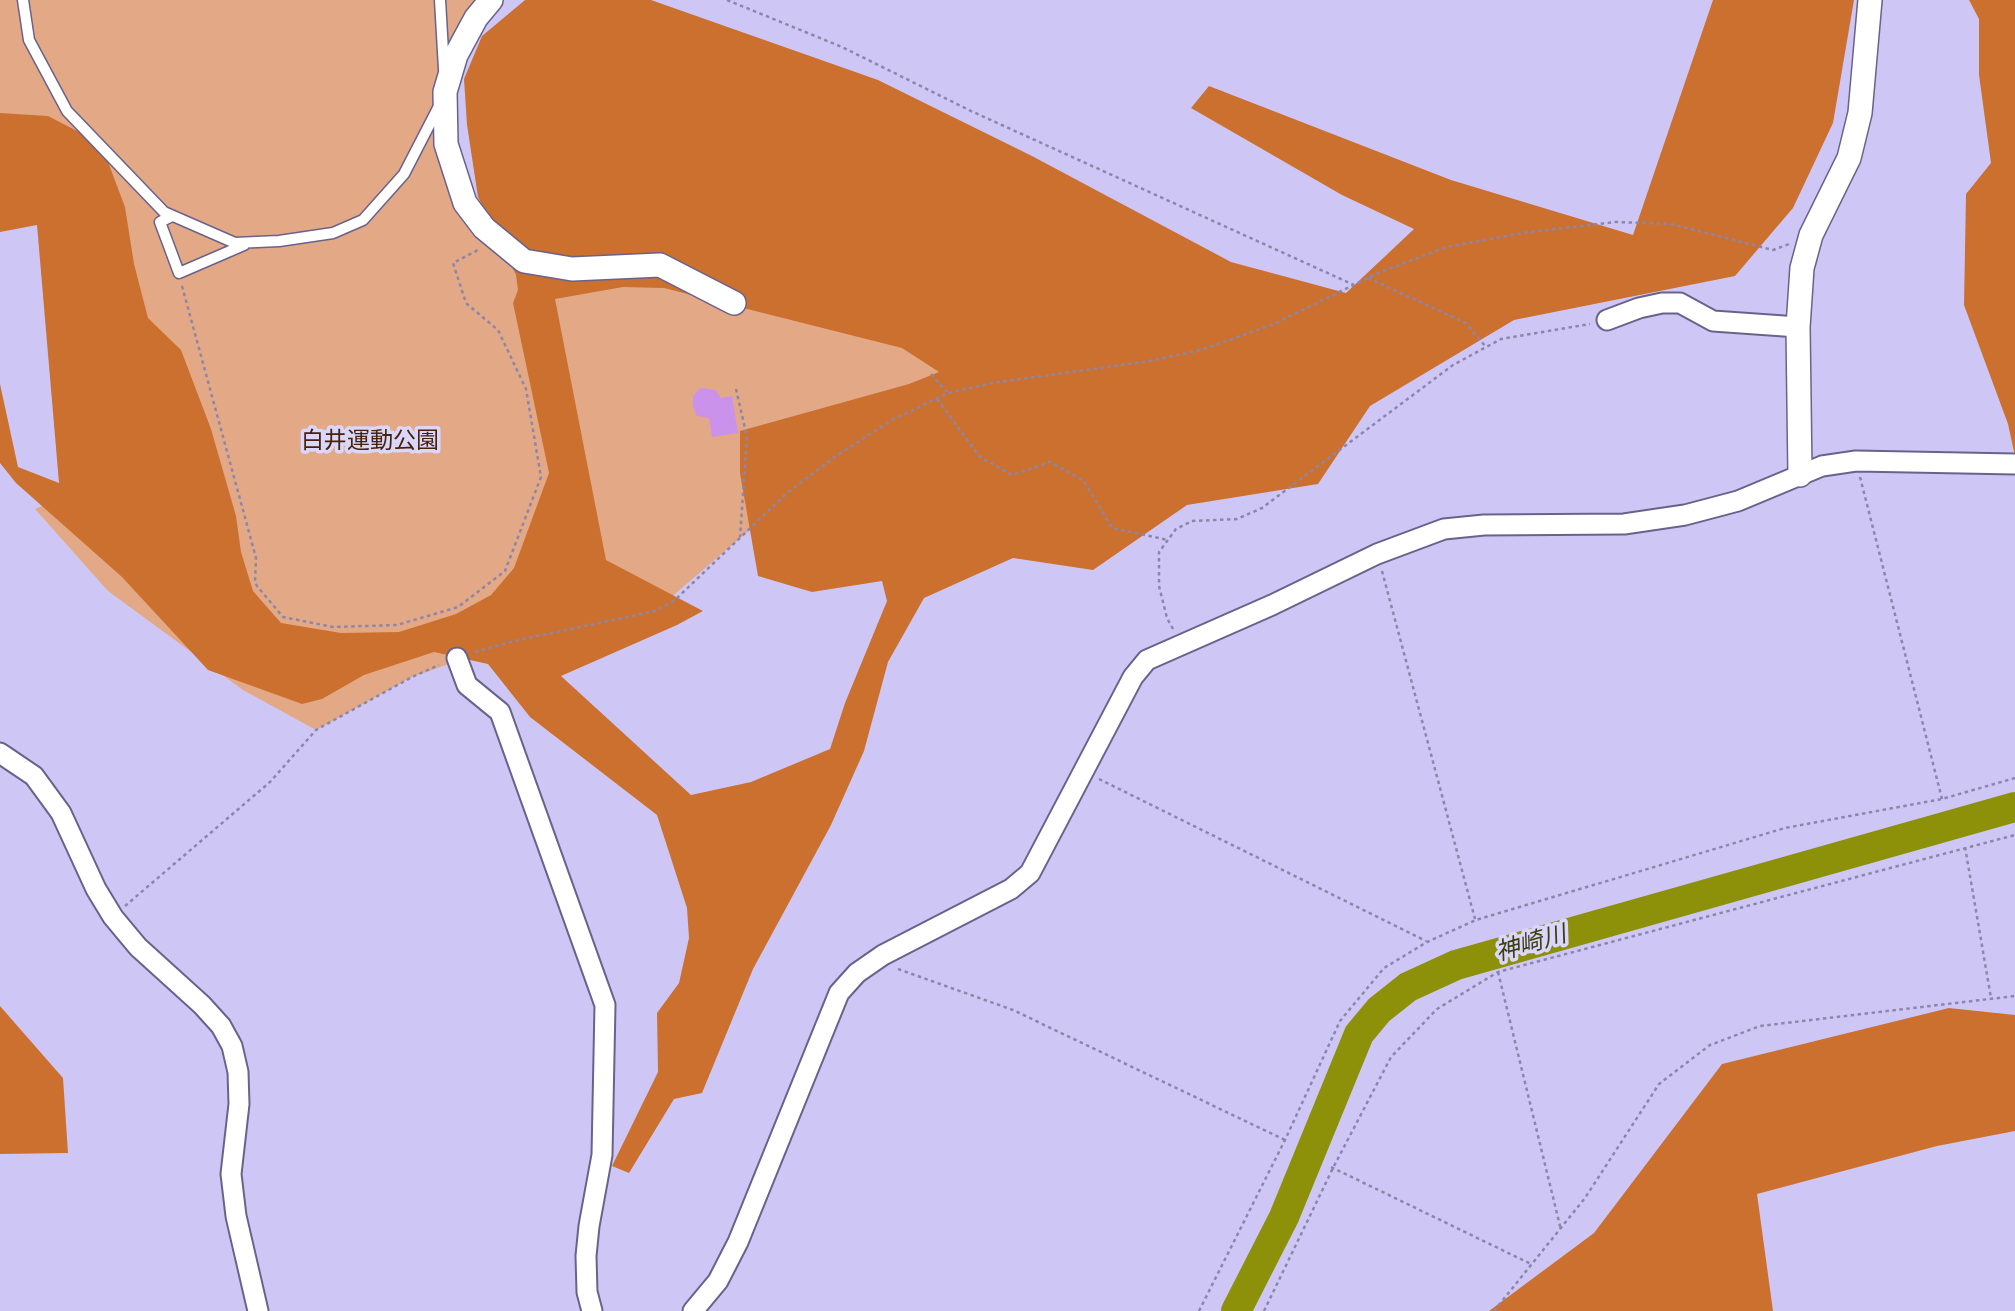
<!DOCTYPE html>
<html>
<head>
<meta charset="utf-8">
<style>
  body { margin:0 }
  canvas { display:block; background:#cec7f6 }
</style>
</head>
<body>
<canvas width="2015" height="1311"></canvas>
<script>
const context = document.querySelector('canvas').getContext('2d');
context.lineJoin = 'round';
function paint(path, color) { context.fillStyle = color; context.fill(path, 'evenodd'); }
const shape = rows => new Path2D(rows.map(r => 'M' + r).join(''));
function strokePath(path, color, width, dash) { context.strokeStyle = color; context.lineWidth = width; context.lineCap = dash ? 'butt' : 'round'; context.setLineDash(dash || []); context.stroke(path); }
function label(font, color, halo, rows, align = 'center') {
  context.font = font + ' Karla,"Noto Sans JP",sans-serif'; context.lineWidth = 7; context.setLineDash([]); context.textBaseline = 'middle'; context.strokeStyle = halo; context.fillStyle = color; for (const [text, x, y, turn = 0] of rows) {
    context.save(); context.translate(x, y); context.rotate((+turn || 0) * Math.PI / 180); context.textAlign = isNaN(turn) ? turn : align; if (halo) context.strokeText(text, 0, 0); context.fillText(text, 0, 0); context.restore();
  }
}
const green = shape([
  [0,0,491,0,445,92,465,203,660,265,907,339,992,383,836,456,655,611,514,641,412,677,316,730,243,690,108,591,35,509,134,468,119,201,0,213]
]);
const forest = shape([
  [525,0,651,0,878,80,1032,156,1231,262,1346,293,1414,229,1342,195,1191,108,1209,86,1451,180,1633,235,1713,0,1854,0,1833,123,1793,208,1735,276,1514,320,1370,406,1318,484,1187,505,1093,570,1013,558,924,598,888,662,864,751,831,825,753,969,702,1093,674,1099,629,1173,612,1166,658,1072,657,1013,679,983,689,938,687,908,657,815,530,717,488,664,434,652,364,675,322,699,302,704,208,670,122,577,16,483,0,463,0,384,18,467,59,483,37,225,0,232,0,113,48,116,79,132,108,162,125,207,134,264,148,318,181,350,211,429,236,516,241,552,253,591,281,623,341,633,399,632,456,614,491,595,514,568,549,473,513,303,518,290,516,275,478,197,467,125,464,79,482,36],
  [623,287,664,288,902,348,939,372,909,384,740,431,740,473,758,576,812,592,882,581,887,601,845,703,830,749,751,782,691,795,561,676,677,625,703,611,606,560,555,299],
  [1969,0,2015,0,2015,456,2008,424,1964,305,1966,194,1991,163,1979,75,1979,19],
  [0,1006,63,1078,68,1153,0,1154],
  [1949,1008,2015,1015,2015,1131,1937,1146,1757,1194,1773,1311,1489,1311,1594,1233,1722,1064]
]);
const river = shape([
  [1236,1311,1284,1217,1359,1034,1379,1010,1408,987,1456,965,2015,807]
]);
const building = shape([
  [701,388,715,390,721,398,732,396,738,433,712,437,709,418,697,416,693,407,693,396]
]);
const path = shape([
  [727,0,842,47,971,111,1354,285],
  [1368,278,1466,323,1486,347],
  [182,286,256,558,255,582,257,586,283,617,333,627,397,625,458,607,505,571,541,477,526,389,498,330,466,303,453,263,478,250],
  [931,374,947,392],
  [736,389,747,437,740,537],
  [937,399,980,457,1012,475,1050,462,1084,481,1112,528,1168,540],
  [1860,477,1942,799],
  [1382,571,1475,919],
  [1173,629,1167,618,1159,586,1159,552,1176,529,1192,521,1237,519,1262,508,1453,365,1501,339,1590,324],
  [475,652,514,641,655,611,675,600,787,493,836,456,892,420,948,393,992,383,1150,361,1201,350,1274,324,1376,274,1446,247,1523,233,1615,222,1671,224,1773,250,1789,244],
  [1099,779,1426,941],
  [1965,847,1991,998],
  [125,906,270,782,316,730,412,677,439,665],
  [898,969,1013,1010,1285,1140],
  [1498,972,1561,1230],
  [1331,1167,1531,1264],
  [1199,1311,1285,1140,1340,1021,1384,968,1427,942,1476,920,1785,828,1942,799,2015,778],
  [1264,1311,1333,1168,1391,1057,1437,1009,1498,972,2015,835],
  [1494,1311,1585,1198,1659,1084,1710,1045,1760,1026,2015,996]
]);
const service = shape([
  [23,0,29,40,67,111,164,212,235,243,279,241,333,233,363,220,404,174,438,108],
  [440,0,444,69],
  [172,216,160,222,179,273,244,245]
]);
const minor = shape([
  [1607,320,1639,308,1662,303,1680,303,1713,321,1798,327],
  [457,658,467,685,500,712,605,1005,602,1155,589,1226,586,1256,587,1292,592,1311],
  [0,753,34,776,61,813,96,889,113,917,138,947,202,1005,221,1026,232,1046,238,1072,239,1104,231,1174,236,1216,258,1311],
  [693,1311,718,1281,738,1242,839,993,857,973,883,955,1011,889,1030,873,1133,677,1147,660,1272,605,1377,554,1444,529,1484,525,1624,524,1685,515,1738,501,1822,466,1856,461,2015,464]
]);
const tertiary = shape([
  [491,0,476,18,456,55,445,92,446,144,465,203,484,228,524,261,572,269,660,265,734,303],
  [1800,475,1798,327,1802,268,1811,235,1849,158,1860,113,1870,0]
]);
const parkNames = [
  ["白井運動公園",370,441]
];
const waterNames = [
  ["神崎川",1531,944,-16]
];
paint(green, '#e3a986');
paint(forest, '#cc7030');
strokePath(river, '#8c9109', 30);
paint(building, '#ca92eb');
strokePath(service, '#6a628b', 13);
strokePath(minor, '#6a628b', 23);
strokePath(tertiary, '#6a628b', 26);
strokePath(path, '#8c86aa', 2.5, [3.5, 3.5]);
strokePath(service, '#fff', 10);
strokePath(minor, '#fff', 19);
strokePath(tertiary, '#fff', 23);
label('23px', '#462207', '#dbd6fb', parkNames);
label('italic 24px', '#3c3f0f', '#dbd6fb', waterNames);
</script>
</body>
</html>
